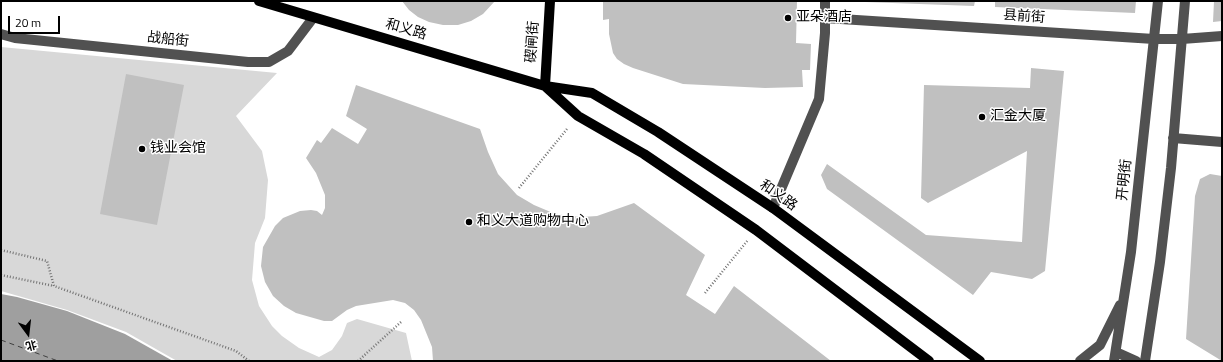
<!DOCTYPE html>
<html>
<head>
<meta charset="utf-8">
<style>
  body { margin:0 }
  #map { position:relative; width:1223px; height:362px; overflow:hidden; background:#fff; font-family:"Titillium Web","Noto Sans SC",sans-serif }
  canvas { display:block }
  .frame { position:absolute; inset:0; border:2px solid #000; pointer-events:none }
  .north { position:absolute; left:8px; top:314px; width:40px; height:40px; -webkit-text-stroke:3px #fff; paint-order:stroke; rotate:165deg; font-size:11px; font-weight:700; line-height:16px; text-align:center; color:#000 }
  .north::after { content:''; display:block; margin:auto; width:14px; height:18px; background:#000; clip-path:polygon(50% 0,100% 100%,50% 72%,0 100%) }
  .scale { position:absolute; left:8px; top:16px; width:52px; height:18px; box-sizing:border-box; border:2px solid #000; border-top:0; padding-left:5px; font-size:12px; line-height:14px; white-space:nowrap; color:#000; -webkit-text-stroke:3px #fff; paint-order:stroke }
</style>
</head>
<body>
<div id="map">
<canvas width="1223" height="362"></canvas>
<div class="frame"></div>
<div class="north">北</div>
<div class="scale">20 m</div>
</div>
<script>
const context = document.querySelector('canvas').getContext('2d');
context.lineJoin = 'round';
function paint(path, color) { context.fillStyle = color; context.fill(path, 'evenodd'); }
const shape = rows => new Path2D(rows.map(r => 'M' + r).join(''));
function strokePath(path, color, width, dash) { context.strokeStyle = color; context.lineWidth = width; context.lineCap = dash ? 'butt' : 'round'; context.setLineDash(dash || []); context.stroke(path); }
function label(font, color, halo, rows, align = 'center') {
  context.font = font + ' "Titillium Web","Noto Sans SC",sans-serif'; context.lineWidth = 3; context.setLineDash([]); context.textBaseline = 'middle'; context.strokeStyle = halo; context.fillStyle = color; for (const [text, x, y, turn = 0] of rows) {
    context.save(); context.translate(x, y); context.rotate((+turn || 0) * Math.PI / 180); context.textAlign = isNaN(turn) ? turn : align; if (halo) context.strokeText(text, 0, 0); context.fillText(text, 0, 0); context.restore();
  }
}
const green = shape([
  [1,47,277,73,236,116,262,151,268,180,265,218,255,243,252,280,259,306,272,326,282,336,299,348,319,357,332,350,342,336,347,323,357,319,406,333,412,361,177,361,126,332,67,310,1,291]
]);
const water = shape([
  [1,294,17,297,67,311,125,334,173,361,1,361]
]);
const ferry = shape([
  [1,340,58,361]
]);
const building = shape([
  [402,1,495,1,483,14,471,21,458,25,443,25,429,22,418,17,409,10],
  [603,1,797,1,796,43,811,44,810,70,802,70,803,87,765,88,683,84,633,68,624,64,617,59,613,53,609,34,609,19,603,20],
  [865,1,975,1,974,6,865,2],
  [995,1,1136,1,1135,13,995,7],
  [1214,1,1222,1,1222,21,1213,22],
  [1031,68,1064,71,1045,271,1032,279,991,272,973,295,827,189,821,175,827,164,926,235,1022,242,1027,151,928,203,921,198,924,85,1030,88],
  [126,74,184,85,157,225,100,214],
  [356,85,480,129,488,152,498,174,517,195,534,205,553,213,568,216,582,217,597,216,634,203,705,255,686,295,715,314,734,286,831,361,433,361,432,347,421,320,414,310,405,303,393,300,356,306,347,310,332,321,324,321,296,313,284,306,273,296,265,282,261,266,263,247,275,226,283,218,300,211,311,210,317,211,322,215,325,208,325,195,316,173,306,158,317,140,321,143,332,128,358,144,367,129,346,116],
  [1210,174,1222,176,1222,361,1186,339,1195,196,1200,179]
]);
const path = shape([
  [519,188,567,129],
  [1,250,47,261,54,286,236,351,249,361],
  [1,275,54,286],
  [705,293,748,240],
  [358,361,401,322]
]);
const minor = shape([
  [825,18,1154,39,1182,39,1222,36],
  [1,34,15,38,248,62,269,62,288,51,313,18],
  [1173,138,1222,142],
  [773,208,819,99,825,33,825,1],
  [1116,352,1136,361],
  [1080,361,1100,345,1120,305],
  [1114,361,1131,252,1158,1],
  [1145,361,1160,262,1171,168,1185,1]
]);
const major = shape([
  [259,1,545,86,578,116,644,154,756,230,929,361],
  [550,1,545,86,592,93,658,132,773,208,980,361]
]);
const markers = [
  [788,18,4,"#000"],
  [982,117,4,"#000"],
  [142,149,4,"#000"],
  [469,222,4,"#000"]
];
const streetNames = [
  ["县前街",1024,17,4],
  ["和义路",406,30,16],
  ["战船街",168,40,6],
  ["碶闸街",533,42,-86],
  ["开明街",1125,180,-84],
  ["和义路",778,196,35]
];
const poiNames = [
  ["亚朵酒店",796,18],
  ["汇金大厦",990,117],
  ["钱业会馆",150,149],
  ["和义大道购物中心",477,222]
];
paint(green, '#d8d8d8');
paint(water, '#9f9f9f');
strokePath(ferry, '#404040', 1, [5, 4]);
paint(building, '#c0c0c0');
strokePath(path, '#737373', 2.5, [1, 2]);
strokePath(minor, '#515151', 10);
strokePath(major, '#000', 10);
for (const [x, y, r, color] of markers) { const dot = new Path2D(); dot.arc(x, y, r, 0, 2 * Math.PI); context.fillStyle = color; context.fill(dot); strokePath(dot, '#fff', 1.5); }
label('14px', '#000', '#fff', streetNames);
label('14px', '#000', '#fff', poiNames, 'left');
</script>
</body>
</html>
